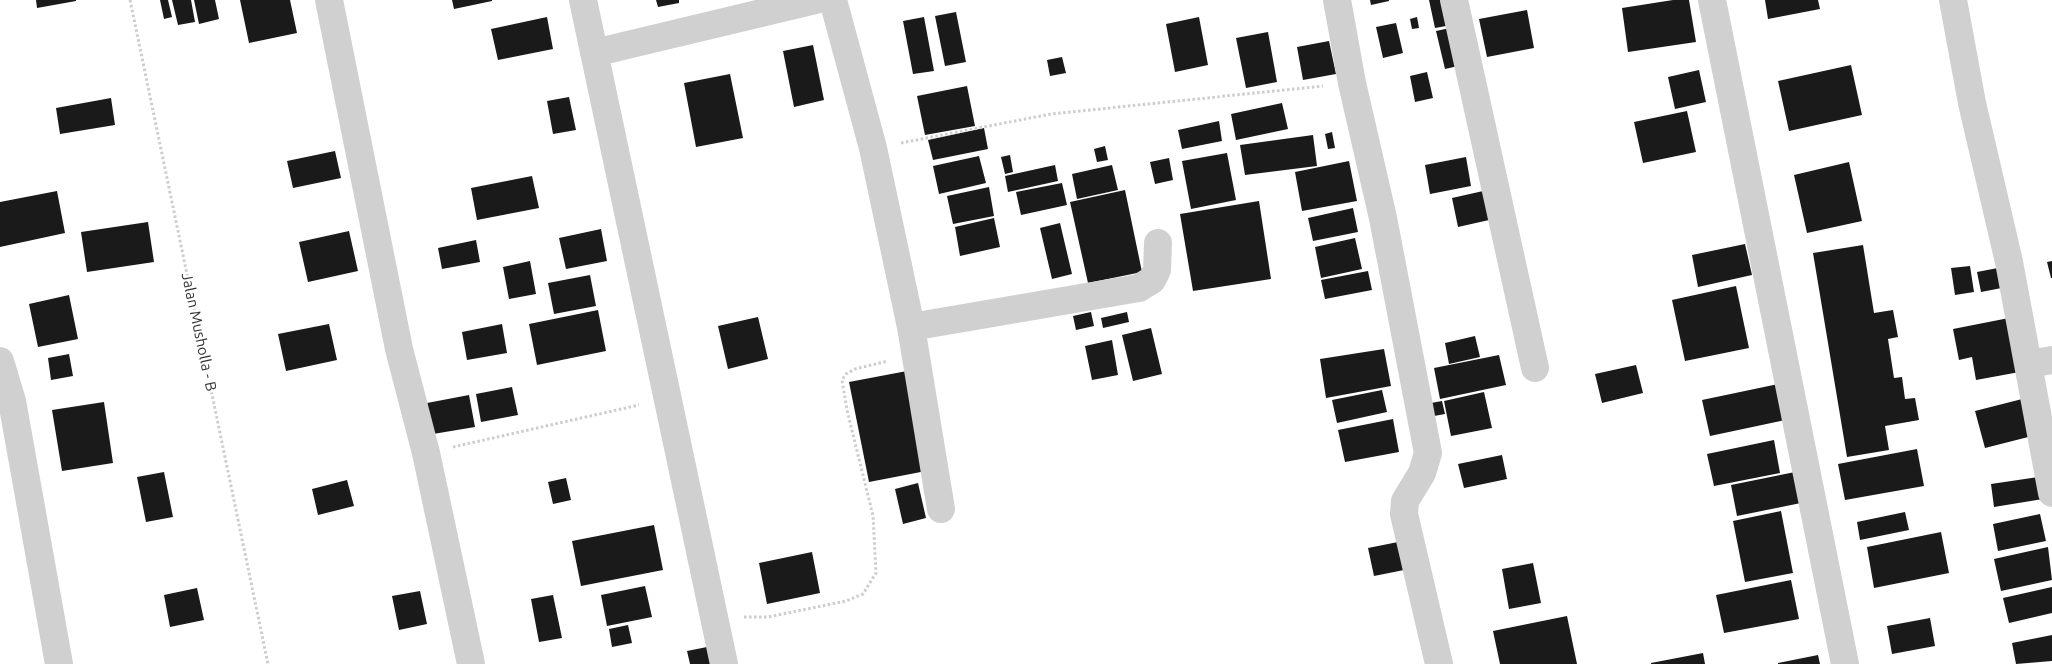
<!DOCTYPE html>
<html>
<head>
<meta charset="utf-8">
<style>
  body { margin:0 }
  canvas { display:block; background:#fff }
</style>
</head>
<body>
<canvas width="2052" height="664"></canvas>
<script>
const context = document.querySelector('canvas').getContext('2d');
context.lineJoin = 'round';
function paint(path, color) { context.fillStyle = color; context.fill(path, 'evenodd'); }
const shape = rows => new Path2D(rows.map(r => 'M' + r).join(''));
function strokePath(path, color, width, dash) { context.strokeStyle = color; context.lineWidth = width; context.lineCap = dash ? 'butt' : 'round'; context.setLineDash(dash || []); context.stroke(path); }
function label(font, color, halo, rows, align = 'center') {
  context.font = font + ' Ubuntu,sans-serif'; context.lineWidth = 5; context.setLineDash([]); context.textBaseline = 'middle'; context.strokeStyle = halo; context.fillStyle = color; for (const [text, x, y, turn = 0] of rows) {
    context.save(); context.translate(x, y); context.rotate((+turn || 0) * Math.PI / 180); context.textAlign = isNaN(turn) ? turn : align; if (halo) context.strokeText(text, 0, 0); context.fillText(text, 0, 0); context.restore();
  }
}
const building = shape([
  [36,0,76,0,76,1,37,8],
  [160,0,168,0,172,17,164,19],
  [172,0,191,0,195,22,178,25],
  [194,0,215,0,219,19,199,24],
  [240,0,290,0,297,33,249,43],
  [452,0,492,0,492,1,454,9],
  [656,0,679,0,679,3,658,7],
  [1370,0,1389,0,1389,1,1371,5],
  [1429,0,1452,0,1457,24,1435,28],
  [1673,0,1689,0,1696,42,1628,52,1622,8],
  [1765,0,1818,0,1820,9,1768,19],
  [1527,10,1534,48,1487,57,1479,19],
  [956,12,966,62,945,66,935,16],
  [547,17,553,49,498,60,491,29],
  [924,17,934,71,913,74,903,21],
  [1199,17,1208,65,1175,72,1166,24],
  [1417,17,1419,28,1412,29,1410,19],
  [1396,23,1403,53,1383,58,1376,27],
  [1459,26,1467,64,1445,69,1436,31],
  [1268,32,1277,82,1246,88,1236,38],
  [1329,41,1336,74,1303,80,1297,47],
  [813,45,824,100,794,107,783,51],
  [1062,57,1066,73,1050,76,1047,60],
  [1851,65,1862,115,1789,131,1778,81],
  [1699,70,1706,102,1675,109,1668,77],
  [1427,72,1433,98,1415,102,1410,76],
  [730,74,743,138,696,147,684,83],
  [967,86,975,126,925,135,917,96],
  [569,97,576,130,553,134,547,101],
  [111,98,115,125,60,134,56,108],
  [1282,103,1288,129,1236,140,1231,114],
  [1687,111,1696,152,1643,163,1634,122],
  [1219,121,1222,141,1182,149,1178,130],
  [984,128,988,149,933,160,928,140],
  [1332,132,1335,148,1328,149,1325,134],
  [1313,135,1317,166,1245,175,1240,145],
  [1105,146,1108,160,1097,162,1094,149],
  [335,151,341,178,293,188,287,161],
  [1227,153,1236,200,1191,209,1182,161],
  [1010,155,1013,172,1005,174,1001,157],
  [979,156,986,183,939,194,933,166],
  [1466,157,1471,186,1430,194,1425,165],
  [1169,158,1173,180,1155,184,1150,162],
  [1349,161,1357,201,1302,211,1295,172],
  [1849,162,1862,221,1807,233,1794,175],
  [1055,165,1058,181,1008,192,1005,176],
  [1112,165,1118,190,1077,199,1072,174],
  [532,176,539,208,477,220,471,188],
  [1062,183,1067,205,1021,215,1016,192],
  [989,187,994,216,953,224,947,196],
  [1492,189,1498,218,1458,227,1452,198],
  [1125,190,1142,272,1088,283,1070,202],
  [57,191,65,233,0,247,0,202],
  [1259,201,1271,279,1193,291,1180,214],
  [1353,208,1358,232,1313,241,1308,218],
  [994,218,1000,247,960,256,955,227],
  [148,222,154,262,87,272,81,232],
  [1060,223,1072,274,1052,279,1040,228],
  [601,229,607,261,566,269,559,238],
  [349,231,358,271,308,282,299,242],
  [1355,238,1362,269,1321,278,1315,247],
  [476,240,480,262,442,269,438,248],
  [1745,244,1752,275,1698,287,1692,255],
  [1863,245,1874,313,1893,310,1898,337,1888,339,1894,378,1902,377,1905,399,1915,398,1919,420,1885,426,1889,450,1847,457,1813,253],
  [530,261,536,294,509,299,503,267],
  [2052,261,2052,278,2051,278,2047,262],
  [1970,266,1974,292,1955,295,1951,268],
  [2008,266,2012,286,1981,292,1977,272],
  [1368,271,1372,290,1325,299,1321,280],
  [590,275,596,306,554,314,548,283],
  [1736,286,1749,348,1685,361,1672,300],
  [69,295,78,339,38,347,29,304],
  [598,310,606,351,537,365,529,324],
  [1091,312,1094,326,1076,330,1073,316],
  [1127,312,1129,322,1103,328,1101,318],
  [2019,316,2025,371,1976,380,1972,357,1959,360,1953,329],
  [758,317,768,359,728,369,718,326],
  [329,324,337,360,286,371,278,334],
  [502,324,507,353,467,360,462,332],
  [1151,328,1162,374,1133,381,1122,335],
  [1475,336,1480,357,1449,364,1445,343],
  [1112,340,1118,375,1092,380,1085,346],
  [1384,349,1391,386,1326,398,1320,359],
  [69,354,73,376,51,380,48,358],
  [1499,355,1506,385,1440,399,1434,368],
  [1636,365,1643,393,1602,403,1595,374],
  [907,371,926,471,869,482,849,382],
  [1783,383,1790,419,1710,436,1702,400],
  [512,387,518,415,481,422,476,394],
  [1382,390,1387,412,1337,423,1332,400],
  [1484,392,1492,428,1451,436,1444,401],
  [469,395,475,427,433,434,427,403],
  [2030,397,2040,434,1985,448,1975,411],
  [1442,401,1445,414,1434,416,1431,403],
  [104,402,113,463,62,471,52,410],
  [1393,419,1399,452,1345,462,1338,430],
  [1774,440,1780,473,1714,486,1707,454],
  [1917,449,1924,486,1845,500,1838,464],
  [1502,455,1507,479,1464,488,1458,464],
  [164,472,173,517,146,522,137,477],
  [1795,472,1801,503,1737,516,1731,485],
  [2045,476,2049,498,1994,507,1991,484],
  [566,478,571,500,553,504,548,482],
  [347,480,354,506,318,515,312,489],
  [918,483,926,518,903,524,895,489],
  [1781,511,1793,573,1745,582,1733,521],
  [1905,512,1909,530,1860,540,1857,522],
  [2040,514,2046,541,1998,551,1993,524],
  [654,525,663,570,581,586,572,541],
  [1941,532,1949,573,1874,588,1867,547],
  [1403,541,1409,569,1374,576,1368,548],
  [2048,547,2052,580,2001,591,1994,559],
  [812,552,820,593,767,604,759,563],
  [1533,563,1541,603,1509,609,1502,569],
  [1791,580,1799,619,1724,633,1716,595],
  [645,586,652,617,607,626,601,595],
  [2052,587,2052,613,2009,623,2003,598],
  [197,588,204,620,170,627,164,595],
  [420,591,427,624,399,630,392,596],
  [553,595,562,638,539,642,531,599],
  [1567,616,1577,664,1500,664,1493,631],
  [1930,618,1935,646,1892,654,1887,626],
  [628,625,632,643,612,647,609,629],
  [2052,635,2052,661,2016,664,2012,643],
  [707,647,711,664,690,664,687,651],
  [1703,653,1705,664,1651,664,1651,663],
  [1818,655,1820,664,1778,664,1778,663]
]);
const path = shape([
  [130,0,268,664],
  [901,143,1051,114,1323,86],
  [453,447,639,405],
  [744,617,768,617,846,601,863,594,876,573,873,516,847,410,842,380,846,374,855,369,888,361]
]);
const minor = shape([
  [329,0,399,349,426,453,471,664],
  [583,0,724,664],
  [833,0,873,148,911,327,941,509],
  [1337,0,1352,83,1383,218,1428,453,1422,473,1405,501,1404,514,1439,664],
  [1454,0,1535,368],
  [1712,0,1845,664],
  [1953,0,1972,103,2009,262,2052,493],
  [594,53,816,0],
  [911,327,1139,288,1152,280,1157,270,1158,243],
  [0,361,12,401,59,664],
  [2028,364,2052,360]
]);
const streetNames = [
  ["Jalan Musholla - B",199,332,78]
];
paint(building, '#1a1a1a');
strokePath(path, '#cdcdcd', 3, [2.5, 2.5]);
strokePath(minor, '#d0d0d0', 28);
label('15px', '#333', '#fff', streetNames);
</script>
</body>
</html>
